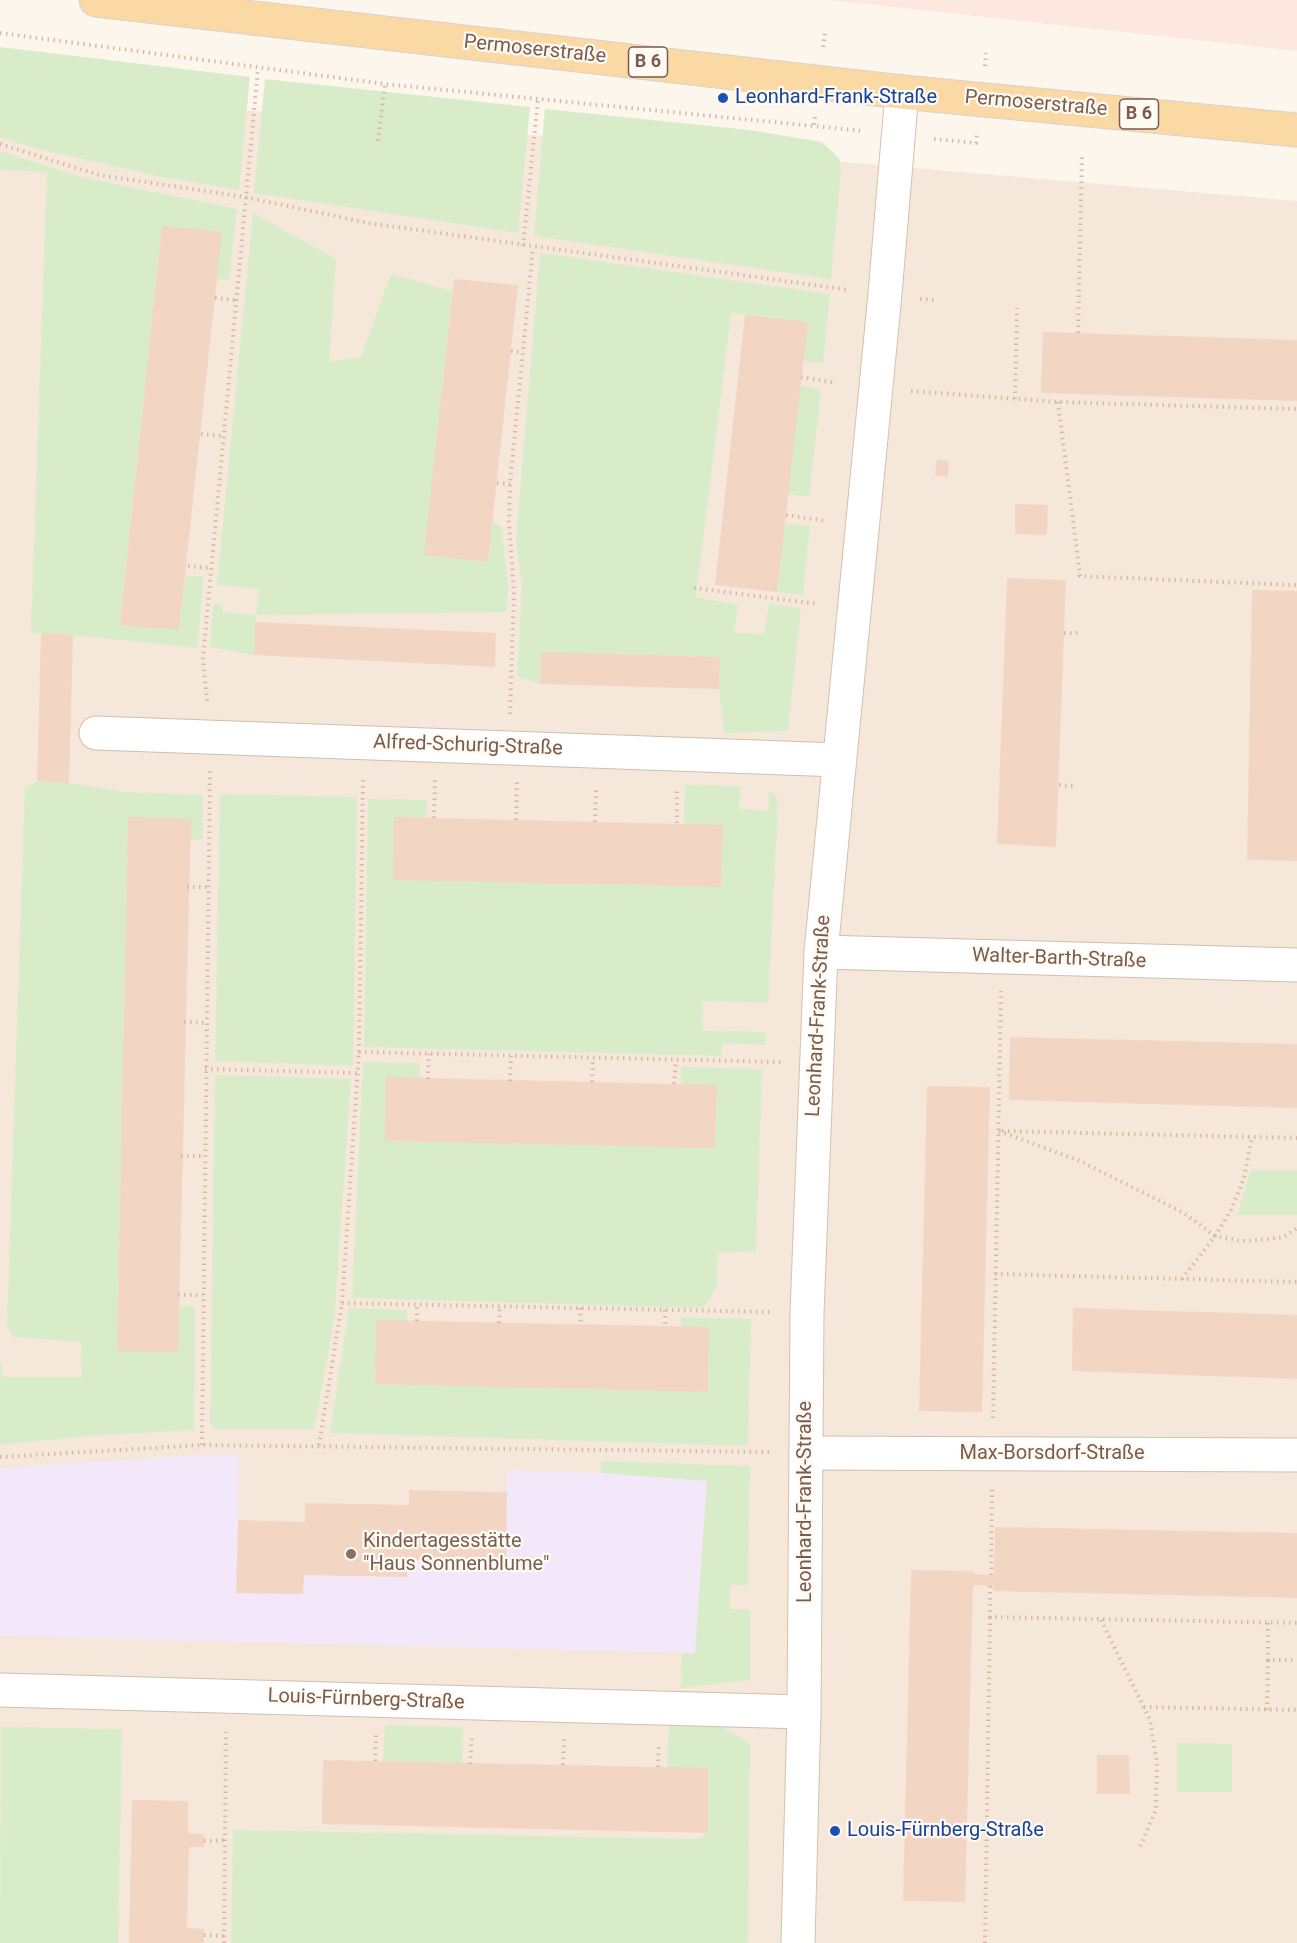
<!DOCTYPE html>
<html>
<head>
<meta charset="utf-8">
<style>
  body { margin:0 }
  canvas { display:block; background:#fdf6ec }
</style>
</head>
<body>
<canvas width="1297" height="1943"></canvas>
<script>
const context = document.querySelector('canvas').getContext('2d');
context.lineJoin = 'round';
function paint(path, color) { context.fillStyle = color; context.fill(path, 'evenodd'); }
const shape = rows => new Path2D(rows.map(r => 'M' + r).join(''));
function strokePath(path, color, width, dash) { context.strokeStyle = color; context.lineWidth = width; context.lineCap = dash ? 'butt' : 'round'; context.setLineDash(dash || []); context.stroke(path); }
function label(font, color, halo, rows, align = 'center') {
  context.font = font + ' Roboto,sans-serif'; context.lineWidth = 4.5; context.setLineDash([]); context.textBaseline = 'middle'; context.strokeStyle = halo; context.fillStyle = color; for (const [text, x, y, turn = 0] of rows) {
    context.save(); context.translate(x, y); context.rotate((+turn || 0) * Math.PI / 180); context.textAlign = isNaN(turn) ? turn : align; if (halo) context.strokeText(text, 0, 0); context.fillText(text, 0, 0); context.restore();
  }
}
const residential = shape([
  [0,89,1297,201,1297,1943,0,1943]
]);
const commercial = shape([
  [829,0,1297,0,1297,51,1131,33]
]);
const education = shape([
  [202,1455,239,1455,238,1520,305,1522,408,1505,409,1490,507,1492,507,1470,601,1473,707,1480,695,1653,0,1636,0,1468]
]);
const green = shape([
  [0,47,250,77,239,190,162,177,34,148,0,137],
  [265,79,530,107,518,233,254,193],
  [545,109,749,130,822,142,839,158,841,171,831,279,534,236],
  [0,151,81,177,237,209,229,280,217,279,162,226,120,624,179,629,186,575,204,577,197,648,73,635,31,633,47,172,0,170],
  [253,213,336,259,329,362,361,357,391,274,452,291,425,555,488,562,492,523,501,525,508,586,507,612,256,615,254,655,210,647,213,604,222,605,222,612,256,615,259,589,217,585],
  [540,253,830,294,823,364,803,361,807,322,731,313,696,597,738,605,734,633,764,634,769,604,801,608,788,731,724,733,719,689,720,657,541,652,540,684,517,676,522,587,516,539],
  [800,386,821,389,809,497,788,494],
  [785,523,810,526,803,595,777,592],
  [37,781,69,783,126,792,203,795,203,839,190,840,128,818,117,1350,177,1352,178,1306,195,1306,194,1430,88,1436,0,1445,0,1359,3,1377,82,1377,81,1342,13,1337,7,1326,25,788],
  [685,785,741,786,739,809,768,811,769,791,776,796,778,805,768,1003,702,1001,703,1031,766,1032,765,1045,722,1043,721,1056,364,1047,368,799,427,800,426,818,394,817,393,880,721,887,723,825,684,824],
  [220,794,357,797,353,1066,215,1061],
  [363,1062,420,1063,419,1079,386,1078,385,1141,715,1148,717,1085,681,1084,681,1067,762,1069,756,1251,718,1253,717,1287,703,1308,352,1298],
  [215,1075,351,1079,334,1321,314,1429,215,1429,210,1423],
  [1251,1170,1297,1170,1297,1215,1237,1215],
  [349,1308,407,1310,407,1321,376,1320,375,1384,708,1392,709,1328,681,1327,681,1317,751,1319,748,1446,330,1433],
  [601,1461,750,1466,748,1585,730,1585,730,1609,750,1610,750,1680,681,1688,682,1653,695,1653,707,1481,601,1473],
  [385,1725,463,1727,462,1763,383,1761],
  [669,1725,722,1727,750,1744,748,1943,231,1943,233,1830,699,1839,708,1832,708,1769,667,1768],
  [1,1727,122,1729,118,1943,0,1943],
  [1177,1743,1232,1744,1232,1792,1177,1792]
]);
const building = shape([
  [162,226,222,232,179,630,120,625],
  [454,279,518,285,488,562,424,555],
  [745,315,808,322,777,592,715,585],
  [1043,332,1297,340,1297,401,1041,393],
  [937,459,949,461,948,477,935,475],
  [1015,504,1048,505,1047,535,1015,534],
  [1007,578,1066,580,1056,847,997,844],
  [1252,590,1297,591,1297,861,1247,860],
  [255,622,496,633,495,667,254,655],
  [41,633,73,635,69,783,37,781],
  [541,652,720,657,719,689,540,684],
  [128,817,191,819,178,1352,117,1351],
  [394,817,723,825,721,887,393,880],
  [1010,1037,1297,1044,1297,1108,1009,1100],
  [386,1077,717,1085,715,1148,385,1141],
  [927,1086,990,1087,982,1412,919,1411],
  [1073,1308,1297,1315,1297,1379,1072,1371],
  [376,1320,709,1327,708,1392,375,1384],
  [409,1490,507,1492,506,1562,407,1560,407,1577,304,1575,303,1594,236,1593,238,1520,305,1522,305,1503,409,1505],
  [995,1527,1297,1533,1297,1598,993,1591,993,1586,973,1585,965,1902,903,1901,911,1570,974,1571,974,1574,994,1575],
  [1097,1755,1129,1755,1130,1794,1097,1794],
  [323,1760,708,1768,708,1833,322,1824],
  [132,1800,188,1801,188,1833,204,1834,204,1847,189,1847,187,1928,204,1929,204,1943,129,1943]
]);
const path = shape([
  [0,33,385,84,814,126],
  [823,47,825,33],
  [985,66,986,53],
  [815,117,814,126,863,131],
  [934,139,976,143,977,133],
  [378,141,385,84],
  [0,144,99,175,245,197,368,223,850,290],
  [523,246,538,99],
  [215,298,235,300],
  [920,299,937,300],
  [1078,333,1082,155],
  [511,351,523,353],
  [801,377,836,383],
  [911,391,1058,402,1297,409],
  [1015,399,1017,308],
  [1058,402,1080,576,1297,585],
  [201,434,223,436],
  [497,483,510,484],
  [786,515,827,521],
  [188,566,211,568],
  [694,588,818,604],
  [1064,633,1078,633],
  [207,701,203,658,258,68],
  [510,714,514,591,509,525,510,484,533,248],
  [1059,785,1073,786],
  [434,818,435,780],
  [516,820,517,782],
  [595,822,596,787],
  [677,823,677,788],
  [187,887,207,887],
  [184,1022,206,1023],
  [359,1052,781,1062],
  [205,1069,357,1073],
  [428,1079,429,1054],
  [510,1081,511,1056],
  [592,1082,593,1058],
  [674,1084,676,1060],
  [999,1131,1080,1161,1184,1213,1215,1236,1242,1241,1259,1240,1284,1237,1297,1228],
  [1002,1131,1297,1138],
  [181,1156,204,1156],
  [995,1274,1297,1282],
  [1182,1279,1215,1236,1231,1210,1244,1178,1252,1137],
  [178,1295,203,1295],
  [342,1303,773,1312],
  [580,1308,581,1324],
  [665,1310,665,1326],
  [417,1321,417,1305],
  [499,1323,500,1306],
  [993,1418,1001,991],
  [202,1445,210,771],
  [319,1445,342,1303,359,1052,363,779],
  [0,1457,202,1445,770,1452],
  [991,1575,992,1489],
  [990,1586,990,1617,1297,1623],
  [1101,1620,1150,1720,1157,1763,1156,1810,1140,1847],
  [1268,1623,1268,1660,1297,1660],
  [1144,1707,1297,1710],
  [1267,1710,1268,1660],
  [375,1761,376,1735],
  [470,1764,472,1737],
  [563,1765,564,1739],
  [658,1767,659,1744],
  [204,1841,225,1840],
  [204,1935,224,1936],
  [224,1943,226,1732],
  [985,1943,990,1617]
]);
const street = shape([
  [96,733,839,760],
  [821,952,1297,965],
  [806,1453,1297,1455],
  [0,1690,804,1712]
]);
const secondary = shape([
  [798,1943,804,1712,807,1313,821,952,885,294,902,92]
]);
const primary = shape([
  [96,0,902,92,1297,130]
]);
const markers = [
  [723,98,6,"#1a4fb4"],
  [351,1554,6,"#8d6e63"],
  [835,1831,6,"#1a4fb4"]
];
const shields = [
  [648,62,39],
  [1139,114,39]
];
const shieldNames = [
  ["B 6",648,62],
  ["B 6",1139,114]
];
const streetNames = [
  ["Permoserstraße",535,50,6],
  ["Permoserstraße",1036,104,5],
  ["Alfred-Schurig-Straße",468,746,2],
  ["Walter-Barth-Straße",1059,959,2],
  ["Leonhard-Frank-Straße",819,1016,-87],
  ["Max-Borsdorf-Straße",1052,1454],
  ["Leonhard-Frank-Straße",806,1502,-90],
  ["Louis-Fürnberg-Straße",366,1700,2]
];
const transitNames = [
  ["Leonhard-Frank-Straße",735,98],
  ["Louis-Fürnberg-Straße",847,1831]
];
const educationNames = [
  ["Kindertagesstätte",363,1542],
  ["\"Haus Sonnenblume\"",363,1565]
];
paint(residential, '#f5e8da');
paint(commercial, '#fde8e0');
paint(education, '#f3e8fa');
paint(green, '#d8ecc9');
paint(building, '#f3d5c3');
strokePath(street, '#d1beb0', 35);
strokePath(secondary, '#d6c0b0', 35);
strokePath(primary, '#dad1cd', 35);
strokePath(path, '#d9b8a5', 4, [1.5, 4.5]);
strokePath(street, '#fff', 33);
strokePath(secondary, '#fff', 33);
strokePath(primary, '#fbd9a5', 33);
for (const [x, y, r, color] of markers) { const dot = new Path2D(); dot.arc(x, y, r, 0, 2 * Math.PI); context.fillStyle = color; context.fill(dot); strokePath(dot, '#fffaf3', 2); }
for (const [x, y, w] of shields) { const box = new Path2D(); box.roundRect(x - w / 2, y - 15, w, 30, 4.5); context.fillStyle = '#fffaf3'; context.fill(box); strokePath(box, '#7a5c4d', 1.5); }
label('bold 18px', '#7a5c4d', null, shieldNames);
label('20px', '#7a5c4d', '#fffaf3', streetNames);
label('20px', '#164399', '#fffaf3', transitNames, 'left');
label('20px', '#785e54', '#fffaf3', educationNames, 'left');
</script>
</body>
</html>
